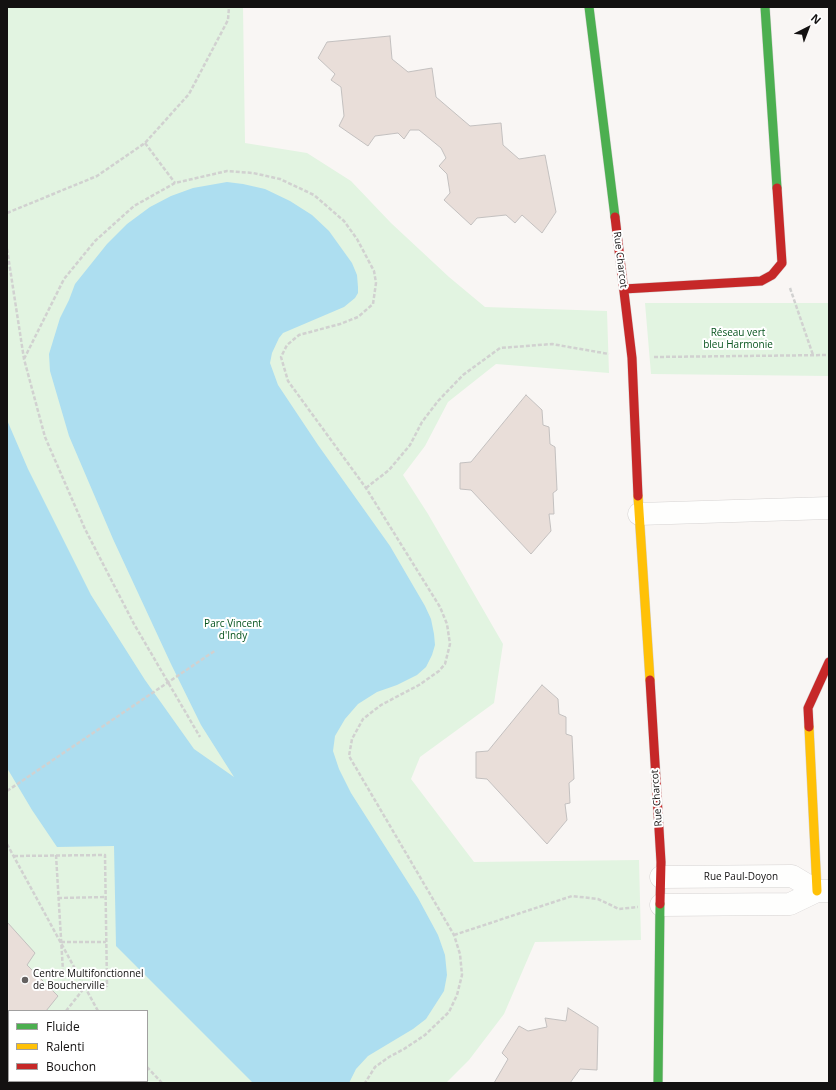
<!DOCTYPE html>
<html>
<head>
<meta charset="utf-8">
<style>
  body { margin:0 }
  #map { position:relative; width:836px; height:1090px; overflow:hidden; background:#f9f6f4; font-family:"Open Sans",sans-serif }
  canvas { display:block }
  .frame { position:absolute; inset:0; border:8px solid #131111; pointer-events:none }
  .legend { position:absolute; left:8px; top:1010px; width:140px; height:72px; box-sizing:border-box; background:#fff; border:1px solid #a1a0a0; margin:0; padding:5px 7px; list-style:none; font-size:12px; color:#131111 }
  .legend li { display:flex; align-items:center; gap:8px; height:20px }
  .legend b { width:20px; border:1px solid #a1a0a0 }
  .north { position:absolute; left:788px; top:8px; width:40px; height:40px; -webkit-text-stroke:3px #fff; paint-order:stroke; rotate:42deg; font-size:11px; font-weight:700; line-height:16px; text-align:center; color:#131111 }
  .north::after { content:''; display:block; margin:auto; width:14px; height:18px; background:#131111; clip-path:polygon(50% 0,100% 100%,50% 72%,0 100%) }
</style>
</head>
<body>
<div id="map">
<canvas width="836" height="1090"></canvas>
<div class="frame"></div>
<ul class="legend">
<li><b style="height:5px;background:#4caf50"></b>Fluide</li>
<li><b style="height:5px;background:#ffc107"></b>Ralenti</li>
<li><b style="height:5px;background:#c62828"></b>Bouchon</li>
</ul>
<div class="north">N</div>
</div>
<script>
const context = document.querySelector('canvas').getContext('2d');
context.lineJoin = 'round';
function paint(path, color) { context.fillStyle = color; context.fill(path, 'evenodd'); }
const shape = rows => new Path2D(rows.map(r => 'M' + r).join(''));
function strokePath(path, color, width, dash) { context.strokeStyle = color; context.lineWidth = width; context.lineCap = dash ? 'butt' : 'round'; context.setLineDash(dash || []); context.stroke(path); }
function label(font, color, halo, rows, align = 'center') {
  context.font = font + ' "Open Sans",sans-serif'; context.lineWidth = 4; context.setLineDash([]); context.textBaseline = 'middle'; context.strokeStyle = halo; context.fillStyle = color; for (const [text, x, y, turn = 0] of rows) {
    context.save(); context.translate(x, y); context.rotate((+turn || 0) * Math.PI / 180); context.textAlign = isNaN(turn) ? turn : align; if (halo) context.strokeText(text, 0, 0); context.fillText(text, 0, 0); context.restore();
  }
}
const green = shape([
  [7,7,243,7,245,143,307,153,351,181,391,223,449,277,485,307,607,311,609,373,496,364,448,402,425,446,403,475,428,514,503,644,494,703,420,757,411,779,474,862,639,860,641,940,535,942,504,1014,469,1060,446,1083,7,1083],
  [9,1011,147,1011,147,1081,9,1081],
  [645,303,829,303,829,376,651,374]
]);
const water = shape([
  [227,182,243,184,265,189,290,201,312,215,329,231,352,263,357,275,358,287,358,293,355,298,344,307,283,333,279,338,272,353,270,363,278,385,318,445,390,546,425,606,431,619,434,634,435,645,432,655,426,667,417,675,397,685,377,692,358,704,345,719,335,736,333,751,339,769,351,793,418,898,438,935,445,955,447,975,444,991,426,1019,413,1029,368,1056,356,1069,349,1083,253,1083,116,946,114,846,57,847,32,810,7,768,7,420,28,469,91,595,145,680,194,749,234,777,201,725,171,664,113,539,69,436,50,371,49,354,60,318,69,300,75,284,107,244,127,224,150,207,171,196,193,188]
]);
const building = shape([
  [390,36,392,59,408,72,432,68,436,97,470,126,501,123,503,145,519,159,545,155,556,212,542,233,522,215,515,223,506,215,477,218,471,225,444,200,450,193,447,174,439,166,446,158,441,148,419,130,410,130,404,139,398,133,375,136,368,146,339,126,344,116,341,87,331,80,335,74,318,58,327,42,390,36],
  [526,395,542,410,543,425,549,427,550,444,555,447,557,490,553,493,554,514,549,514,551,531,531,554,471,490,460,489,460,463,471,462,526,395],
  [542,685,558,699,559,714,566,717,566,734,572,736,574,779,569,783,570,803,565,804,567,820,547,844,487,779,476,778,476,752,488,751,542,685],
  [7,922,35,953,27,965,58,996,46,1011,9,1011,9,1065,7,1069,7,922],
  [568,1008,598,1027,597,1070,580,1069,570,1083,494,1083,508,1059,502,1053,519,1026,528,1031,547,1027,545,1018,566,1021,568,1008]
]);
const path = shape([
  [145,143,175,183],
  [7,213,97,176,145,143,189,94,228,20,229,7],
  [7,249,24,359,45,437,85,529,134,624,200,737],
  [790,288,813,355],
  [654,357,829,355],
  [24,359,64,279,95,241,134,206,175,183,227,171,253,173,280,179,314,195,344,221,357,239,374,271,376,283,373,304,358,317,340,324,299,335,287,345,281,357,288,381,366,488,440,607,447,624,450,644,445,664,439,671,419,685,381,705,363,719,352,739,349,756,454,935,460,954,462,975,457,995,449,1012,425,1035,404,1049,389,1057,375,1067,365,1083],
  [366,488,389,470,410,445,422,422,438,401,463,375,500,348,552,344,609,354],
  [7,791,216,650],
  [7,844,98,1011],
  [56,855,64,988],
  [14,856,105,855,107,986,57,988],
  [58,898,106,897],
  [454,935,572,896,598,899,619,909,638,907],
  [61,942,106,942],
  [66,1011,85,987],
  [147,1067,162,1083],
  [31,1083,31,1081]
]);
const street = shape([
  [639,514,829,508],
  [661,877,792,876,817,891],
  [661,905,790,904,817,891,829,891]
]);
const fast = shape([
  [589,7,615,217],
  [765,7,777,188],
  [658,1083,660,904]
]);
const slow = shape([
  [638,496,650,680],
  [809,727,817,891]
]);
const jam = shape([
  [615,217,632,358,638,496],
  [624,289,761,281,772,275,782,263,777,188],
  [650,680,661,862,660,904],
  [809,727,808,708,829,662]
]);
const markers = [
  [25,980,4,"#646160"]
];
const streetNames = [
  ["Rue Charcot",620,260,83],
  ["Rue Charcot",657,798,-94],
  ["Rue Paul-Doyon",741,877]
];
const parkNames = [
  ["Réseau vert",738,333],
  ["bleu Harmonie",738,345],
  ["Parc Vincent",233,624],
  ["d'Indy",233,636]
];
const poiNames = [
  ["Centre Multifonctionnel",33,974],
  ["de Boucherville",33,986]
];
paint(green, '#e2f4e1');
paint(water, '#addef0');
paint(building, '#e9ded9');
strokePath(building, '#c3c0bf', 1);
strokePath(street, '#d6d3d2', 23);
strokePath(fast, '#d6d3d2', 10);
strokePath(slow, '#d6d3d2', 10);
strokePath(jam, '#d6d3d2', 10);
strokePath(path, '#d1d1d0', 2.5, [4, 2]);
strokePath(street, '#fefefd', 22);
strokePath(fast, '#4caf50', 9);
strokePath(slow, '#ffc107', 9);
strokePath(jam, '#c62828', 9);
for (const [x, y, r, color] of markers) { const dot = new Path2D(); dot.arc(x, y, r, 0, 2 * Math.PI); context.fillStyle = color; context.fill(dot); strokePath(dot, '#fff', 1.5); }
label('10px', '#131111', '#fff', streetNames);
label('10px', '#06531d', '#fff', parkNames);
label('10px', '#131111', '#fff', poiNames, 'left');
</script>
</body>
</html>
